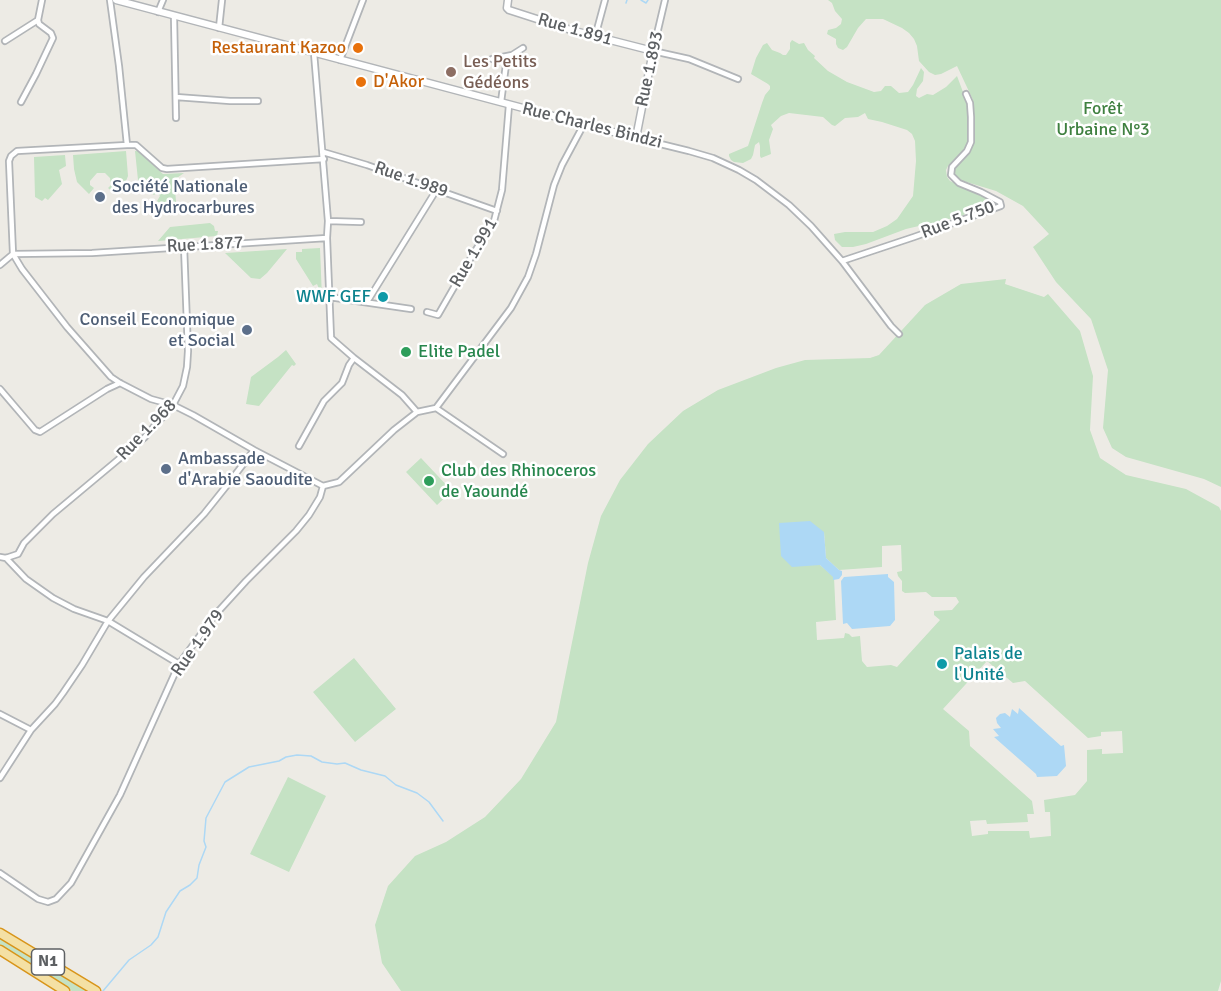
<!DOCTYPE html>
<html>
<head>
<meta charset="utf-8">
<style>
  body { margin:0 }
  canvas { display:block; background:#edebe5 }
</style>
</head>
<body>
<canvas width="1221" height="991"></canvas>
<script>
const context = document.querySelector('canvas').getContext('2d');
context.lineJoin = 'round';
function paint(path, color) { context.fillStyle = color; context.fill(path, 'evenodd'); }
const shape = rows => new Path2D(rows.map(r => 'M' + r).join(''));
function strokePath(path, color, width, dash) { context.strokeStyle = color; context.lineWidth = width; context.lineCap = dash ? 'butt' : 'round'; context.setLineDash(dash || []); context.stroke(path); }
function label(font, color, halo, rows, align = 'center') {
  context.font = font + ' Signika,sans-serif'; context.lineWidth = 5; context.setLineDash([]); context.textBaseline = 'middle'; context.strokeStyle = halo; context.fillStyle = color; for (const [text, x, y, turn = 0] of rows) {
    context.save(); context.translate(x, y); context.rotate((+turn || 0) * Math.PI / 180); context.textAlign = isNaN(turn) ? turn : align; if (halo) context.strokeText(text, 0, 0); context.fillText(text, 0, 0); context.restore();
  }
}
const green = shape([
  [828,0,1221,0,1221,487,1204,479,1126,457,1112,448,1103,428,1108,370,1091,319,1056,282,1033,247,1049,234,1023,206,996,191,960,180,956,177,954,171,957,166,970,151,975,138,973,100,957,66,941,74,935,75,929,72,919,61,917,46,914,39,909,33,902,28,883,19,866,19,858,28,847,47,843,50,838,48,836,44,836,39,827,34,828,30,836,28,841,24,842,19,835,11,832,3],
  [792,40,799,44,804,43,808,50,815,56,814,58,828,71,847,82,874,92,881,91,885,86,891,86,899,93,908,92,913,85,921,68,924,72,923,81,917,89,916,96,919,98,927,94,933,95,946,87,957,76,966,100,968,117,969,140,966,147,948,166,946,170,947,177,950,181,989,198,989,203,974,208,962,216,906,229,866,244,853,247,842,247,835,240,834,234,845,232,873,232,887,226,897,219,913,196,916,161,915,141,912,134,907,130,882,122,868,119,865,113,858,117,845,118,835,126,832,125,823,117,789,113,781,116,771,125,773,129,769,140,771,154,761,158,760,156,760,146,759,142,755,145,753,155,751,159,743,163,734,162,731,160,729,156,729,154,748,146,762,103,765,95,770,89,770,86,768,84,751,74,756,58,763,45,767,43,772,50,780,53,783,55,786,55,790,49,790,43],
  [126,151,128,176,126,181,114,193,108,188,111,185,110,178,105,173,97,173,90,181,90,185,94,188,89,194,77,182,74,169,73,155],
  [135,151,138,151,163,174,184,173,174,180,177,211,169,212,157,201,160,196,157,192,154,195,138,180],
  [65,155,66,166,59,170,62,184,48,200,45,198,42,201,35,197,34,157],
  [210,223,214,226,215,231,218,231,217,236,158,241,170,227],
  [320,248,322,298,319,292,320,291,317,284,313,286,296,259,296,252,302,252,302,249],
  [287,249,267,273,260,279,251,278,225,253],
  [1006,279,1005,284,1044,297,1048,294,1080,331,1093,376,1090,430,1100,458,1126,475,1186,489,1219,507,1221,511,1221,981,1218,991,401,991,382,963,375,925,388,886,415,856,446,842,485,817,521,779,556,722,588,563,601,516,620,480,648,444,683,411,718,390,776,368,805,360,870,358,879,355,925,305,961,284],
  [824,532,826,558,839,570,882,567,882,546,901,545,902,571,897,572,898,576,902,581,902,591,905,593,926,592,932,597,956,597,959,602,952,610,934,611,934,615,940,620,897,667,891,665,867,667,862,661,860,636,852,637,849,634,845,633,844,638,817,640,816,622,836,620,834,577,820,565],
  [987,661,1013,683,1025,681,1088,738,1101,736,1101,732,1122,731,1123,753,1102,754,1102,749,1087,750,1087,781,1075,795,1044,800,1045,812,1050,812,1051,836,1030,838,1029,831,988,831,988,834,972,836,970,821,986,820,987,824,1028,822,1027,814,1034,814,1032,801,970,746,969,731,943,709],
  [286,350,296,364,294,366,292,365,259,406,246,404,251,377,278,357],
  [421,458,452,491,437,505,406,472],
  [354,658,396,709,355,742,313,692],
  [288,777,326,796,289,872,250,854],
  [0,939,86,991,72,991,64,987,0,947]
]);
const water = shape([
  [810,521,824,532,826,558,839,570,842,571,842,575,839,579,833,580,833,577,820,565,792,567,781,556,779,523],
  [888,574,888,577,894,582,895,620,890,626,852,629,847,623,843,624,841,581,844,577],
  [1019,708,1061,746,1064,745,1066,766,1057,776,1037,777,1036,774,994,737,999,736,993,729,1001,728,997,723,996,718,1000,714,1005,713,1010,717,1012,709,1018,714]
]);
const stream = shape([
  [641,0,646,3,648,0],
  [626,3,627,0],
  [103,991,129,960,151,945,158,937,166,912,180,891,190,885,197,878,199,865,206,847,204,841,206,818,225,782,249,767,279,761,286,757,297,755,311,756,322,762,337,764,345,763,361,770,385,776,396,785,417,793,429,802,443,821]
]);
const minor = shape([
  [110,0,119,66,127,145,136,145,162,168,167,169,324,159],
  [665,0,653,51,689,59,738,79],
  [158,12,163,0],
  [174,16,176,118],
  [219,28,222,0],
  [595,37,605,0],
  [5,41,38,20],
  [314,53,328,221,327,238,331,338,354,358,402,395,417,412],
  [492,59,512,55,523,48],
  [340,60,363,0],
  [176,97,230,101,258,101],
  [21,102,36,74,53,38,51,33,39,24,38,20,42,0],
  [501,102,507,57],
  [636,138,689,151,713,158,739,170,756,180,789,205,811,226,842,261,891,326,899,334],
  [127,145,17,151,11,156,9,161,13,254,22,269,67,327,111,377,120,383,151,399,173,405,193,415,254,450,323,486],
  [323,152,367,165,497,211],
  [328,221,361,222],
  [13,254,92,253,327,238],
  [842,261,914,237,1001,206,1000,202,981,192,959,183,951,175,952,167,967,151,971,142,971,117,970,103,966,94],
  [0,265,13,254],
  [329,297,411,309],
  [367,302,437,189],
  [427,312,438,315,472,256,494,221,502,190,509,105],
  [0,389,35,430,40,432,107,389,120,383],
  [436,408,503,454],
  [299,446,324,401,342,383,349,365,354,358],
  [323,486,339,482,394,430,417,412,436,408,511,308,528,277,536,254,554,185,562,165,584,124],
  [0,557,6,558,18,554,24,543,53,514,144,438,173,405,183,386,187,367,188,351,184,246],
  [6,558,26,579,53,598,74,609,108,621,179,664],
  [0,714,31,730],
  [0,778,31,730,55,704,63,693,82,665,108,621,144,577,204,514,228,484,254,450],
  [0,873,38,899,48,902,56,899,71,883,120,795,179,664,215,615,246,581,296,531,309,515,320,497,323,486]
]);
const tertiary = shape([
  [116,0,636,138,653,51,571,30,509,10,507,8,508,0]
]);
const trunk = shape([
  [0,933,96,991],
  [0,950,65,991]
]);
const markers = [
  [358,48,6,"#e8710a"],
  [451,72,6,"#8d6e63"],
  [361,82,6,"#e8710a"],
  [100,197,6,"#5c6f8a"],
  [383,297,6,"#0f9aa8"],
  [247,330,6,"#5c6f8a"],
  [406,352,6,"#2e9e5b"],
  [166,469,6,"#5c6f8a"],
  [429,481,6,"#2e9e5b"],
  [942,664,6,"#0f9aa8"]
];
const shields = [
  [48,962,33]
];
const shieldNames = [
  ["N1",48,962]
];
const streetNames = [
  ["Rue 1.891",575,30,16],
  ["Rue 1.893",650,69,-78],
  ["Rue Charles Bindzi",592,126,14],
  ["Rue 1.989",411,180,19],
  ["Rue 5.750",958,220,-21],
  ["Rue 1.877",205,245,-3],
  ["Rue 1.991",474,253,-60],
  ["Rue 1.968",147,430,-46],
  ["Rue 1.979",198,643,-55]
];
const foodNames = [
  ["Restaurant Kazoo",346,48],
  ["D'Akor",373,82,"left"]
];
const educationNames = [
  ["Les Petits",463,62],
  ["Gédéons",463,83]
];
const parkNames = [
  ["Forêt",1103,109],
  ["Urbaine N°3",1103,130]
];
const serviceNames = [
  ["Société Nationale",112,187],
  ["des Hydrocarbures",112,208],
  ["Conseil Economique",235,320,"right"],
  ["et Social",235,341,"right"],
  ["Ambassade",178,459],
  ["d'Arabie Saoudite",178,480]
];
const cultureNames = [
  ["WWF GEF",371,297],
  ["Palais de",954,654,"left"],
  ["l'Unité",954,675,"left"]
];
const leisureNames = [
  ["Elite Padel",418,352],
  ["Club des Rhinoceros",441,471],
  ["de Yaoundé",441,492]
];
paint(green, '#c5e2c4');
paint(water, '#add8f5');
strokePath(stream, '#add8f5', 1.5);
strokePath(minor, '#b2b5b8', 8);
strokePath(tertiary, '#b2b5b8', 9);
strokePath(trunk, '#d8951a', 11);
strokePath(minor, '#fff', 4.5);
strokePath(tertiary, '#fff', 6);
strokePath(trunk, '#f4e0a4', 8);
for (const [x, y, r, color] of markers) { const dot = new Path2D(); dot.arc(x, y, r, 0, 2 * Math.PI); context.fillStyle = color; context.fill(dot); strokePath(dot, '#fff', 2); }
for (const [x, y, w] of shields) { const box = new Path2D(); box.roundRect(x - w / 2, y - 13, w, 26, 4.5); context.fillStyle = '#fff'; context.fill(box); strokePath(box, '#5d6063', 1.5); }
label('bold 16px', '#5d6063', null, shieldNames);
label('18px', '#5d6063', '#fff', streetNames);
label('18px', '#c56008', '#fff', foodNames, 'right');
label('18px', '#785e54', '#fff', educationNames, 'left');
label('18px', '#3f8040', '#fff', parkNames);
label('18px', '#4e5e75', '#fff', serviceNames, 'left');
label('18px', '#0d838f', '#fff', cultureNames, 'right');
label('18px', '#27864d', '#fff', leisureNames, 'left');
</script>
</body>
</html>
